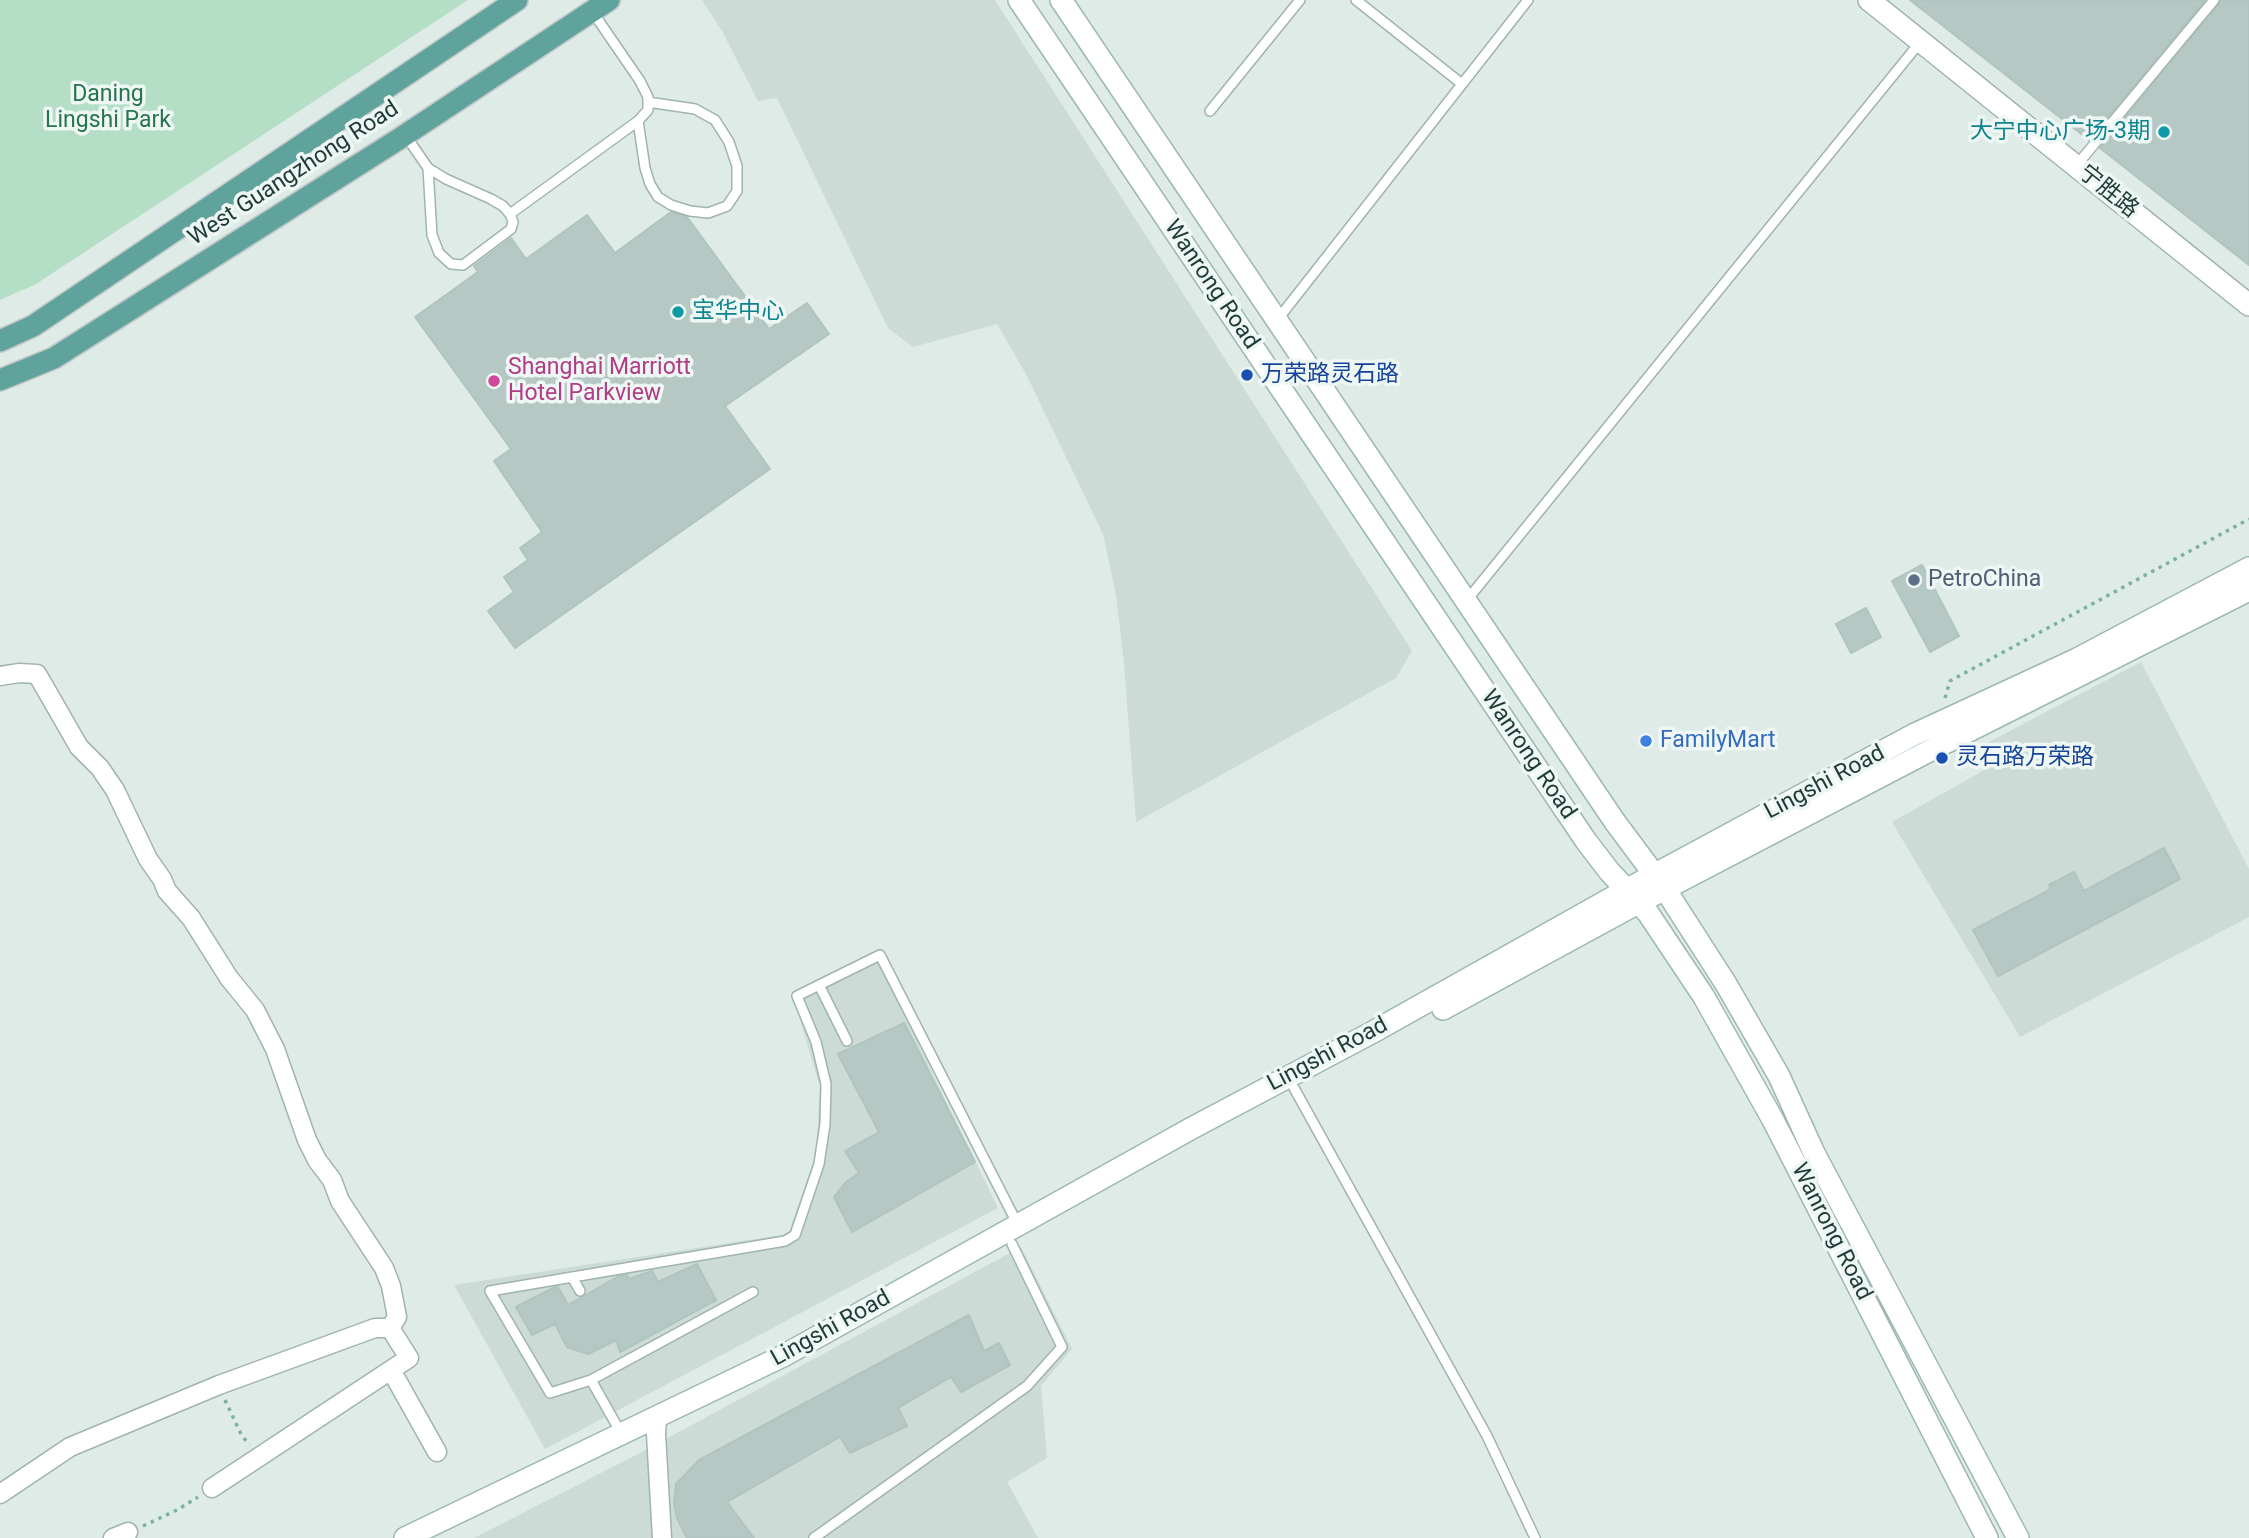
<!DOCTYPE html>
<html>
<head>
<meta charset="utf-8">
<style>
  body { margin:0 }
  canvas { display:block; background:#deebe7 }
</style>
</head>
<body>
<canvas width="2249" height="1538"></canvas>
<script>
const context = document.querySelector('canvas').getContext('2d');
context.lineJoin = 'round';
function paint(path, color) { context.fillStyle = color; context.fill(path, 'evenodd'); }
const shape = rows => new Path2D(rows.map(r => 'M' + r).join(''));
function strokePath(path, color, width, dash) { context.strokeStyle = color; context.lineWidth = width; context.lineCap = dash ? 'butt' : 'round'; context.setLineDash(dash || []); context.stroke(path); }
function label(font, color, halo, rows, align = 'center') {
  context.font = font + ' Roboto,"Noto Sans SC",sans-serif'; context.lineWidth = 7; context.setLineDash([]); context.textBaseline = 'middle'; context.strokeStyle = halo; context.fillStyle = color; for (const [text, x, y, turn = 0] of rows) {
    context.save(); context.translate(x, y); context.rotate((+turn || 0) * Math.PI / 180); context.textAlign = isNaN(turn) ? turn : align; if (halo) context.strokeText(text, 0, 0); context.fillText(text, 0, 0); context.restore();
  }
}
const built = shape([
  [702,0,995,0,1412,651,1396,678,1136,822,1124,663,1116,595,1103,534,1026,374,997,324,913,347,888,328,777,98,758,101,722,31],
  [2141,662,2249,869,2249,917,2020,1037,1892,822,1995,764,1985,744],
  [874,953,998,1208,545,1449,454,1285,788,1234,816,1154,820,1087,792,993],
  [1021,1247,1072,1349,1041,1386,1047,1458,1007,1482,1038,1538,474,1538,640,1453]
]);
const green = shape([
  [0,0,468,0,36,284,0,300]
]);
const building = shape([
  [1910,0,2205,0,2089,140,1910,0],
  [2221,0,2249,0,2249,265,2100,148,2219,4,2221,0],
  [671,212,687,217,769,329,807,303,829,334,725,406,770,469,515,648,488,611,514,592,504,577,528,560,520,548,542,532,494,461,511,449,415,317,478,272,474,266,511,238,526,259,587,215,615,253,671,212],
  [1922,565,1959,636,1930,652,1892,581,1922,565],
  [1866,608,1881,637,1851,653,1836,624,1866,608],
  [2164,848,2180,879,1998,976,1973,930,2051,889,2049,885,2074,872,2084,891,2164,848],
  [904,1023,975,1162,852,1232,834,1197,846,1182,859,1173,845,1151,879,1132,838,1054,904,1023],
  [697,1264,716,1300,620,1352,616,1340,588,1354,567,1347,555,1324,532,1335,516,1307,555,1287,558,1287,568,1305,619,1276,627,1275,629,1279,652,1271,658,1282,697,1264],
  [969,1315,984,1351,999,1343,1010,1365,961,1392,951,1377,898,1408,907,1426,850,1453,840,1437,727,1502,754,1538,687,1538,677,1518,674,1503,676,1484,699,1460,969,1315]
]);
const path = shape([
  [1945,698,1950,681,2249,519],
  [225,1400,241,1434,249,1445],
  [143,1526,177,1510,198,1497]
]);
const service = shape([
  [1356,0,1462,84],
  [1210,111,1300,0],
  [638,121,645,168,650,184,658,197,671,205,690,211,708,213,727,206,737,191,737,166,729,142,715,120,695,109,648,102],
  [406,136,428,168,432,235,439,253,451,264,463,265,511,229,513,222,510,214,503,206,491,199,446,179,428,168],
  [2076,166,2214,0],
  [510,214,638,121,648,110,648,97,640,81,592,11],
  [1278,319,1528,0],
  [1467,600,1921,41],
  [819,985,847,1041],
  [1294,1088,1487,1436,1535,1538],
  [572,1277,580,1291],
  [591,1380,550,1393,490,1291,785,1241,795,1235,819,1164,825,1124,826,1084,816,1042,797,996,880,955,1018,1225],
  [621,1433,591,1380,753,1292],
  [814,1538,1027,1386,1062,1347,1012,1244]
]);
const minor = shape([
  [0,676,19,673,37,674,79,747,100,768,115,790,148,859,162,879,167,891,191,918,229,978,255,1010,275,1049,307,1140,317,1160,332,1180,340,1201,384,1268,391,1286,397,1317,390,1328],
  [391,1370,437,1452],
  [657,1417,656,1434,662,1538],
  [0,1494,70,1447,219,1385,375,1328,390,1328,409,1358,212,1488],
  [113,1538,128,1532]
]);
const tertiary = shape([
  [1869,0,2249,305]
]);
const secondary = shape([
  [1019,0,1586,841,1609,871,1648,913,1704,997,1773,1120,1987,1538],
  [1061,0,1615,822,1665,889,1726,984,1779,1076,1814,1153,2018,1538],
  [1443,1009,1638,903,1929,751,2249,590],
  [405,1538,783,1356,1192,1128,1373,1032,1626,890,1913,735,2075,660,2249,568]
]);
const primary = shape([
  [0,341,33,326,517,0],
  [0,380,54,358,399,139,609,0]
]);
const markers = [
  [2164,132,7,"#0f9aa8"],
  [678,312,7,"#0f9aa8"],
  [1247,375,7,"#1a4fb4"],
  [494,381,7,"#d1479c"],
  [1914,580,7,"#5c6f8a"],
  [1646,741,7,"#3f7fe0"],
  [1942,758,7,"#1a4fb4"]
];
const parkNames = [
  ["Daning",108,95],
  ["Lingshi Park",108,121]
];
const cultureNames = [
  ["大宁中心广场-3期",2150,132],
  ["宝华中心",692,312,"left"]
];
const streetNames = [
  ["West Guangzhong Road",294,174,-33],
  ["宁胜路",2108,192,39],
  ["Wanrong Road",1211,285,56],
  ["Wanrong Road",1528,755,56],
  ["Lingshi Road",1825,783,-28],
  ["Lingshi Road",1328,1055,-28],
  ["Wanrong Road",1831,1232,63],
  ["Lingshi Road",831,1329,-29]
];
const hotelNames = [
  ["Shanghai Marriott",508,368],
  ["Hotel Parkview",508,394]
];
const transitNames = [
  ["万荣路灵石路",1261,375],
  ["灵石路万荣路",1956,758]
];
const serviceNames = [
  ["PetroChina",1928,580]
];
const shopNames = [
  ["FamilyMart",1660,741]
];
paint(built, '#ccdbd6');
paint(green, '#b5dec7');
paint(building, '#b6c8c4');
strokePath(building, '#b0c4c0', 2);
strokePath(service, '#a1b3af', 12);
strokePath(minor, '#a1b3af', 21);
strokePath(tertiary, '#a1b3af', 24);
strokePath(secondary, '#9db7b2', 24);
strokePath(primary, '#c0c8c7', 24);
strokePath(path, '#7cb0a9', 3.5, [3.5, 5]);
strokePath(service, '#fff', 9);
strokePath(minor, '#fff', 18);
strokePath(tertiary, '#fff', 21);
strokePath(secondary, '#fff', 21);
strokePath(primary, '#60a39d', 21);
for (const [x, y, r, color] of markers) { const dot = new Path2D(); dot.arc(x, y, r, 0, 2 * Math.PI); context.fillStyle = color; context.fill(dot); strokePath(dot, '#eef7f4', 2.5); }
label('23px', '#277452', '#eef7f4', parkNames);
label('23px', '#0d838f', '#eef7f4', cultureNames, 'right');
label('23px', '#1f3b38', '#eef7f4', streetNames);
label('23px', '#b23c85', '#eef7f4', hotelNames, 'left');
label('23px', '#164399', '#eef7f4', transitNames, 'left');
label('23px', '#4e5e75', '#eef7f4', serviceNames, 'left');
label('23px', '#366cbe', '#eef7f4', shopNames, 'left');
</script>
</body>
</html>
